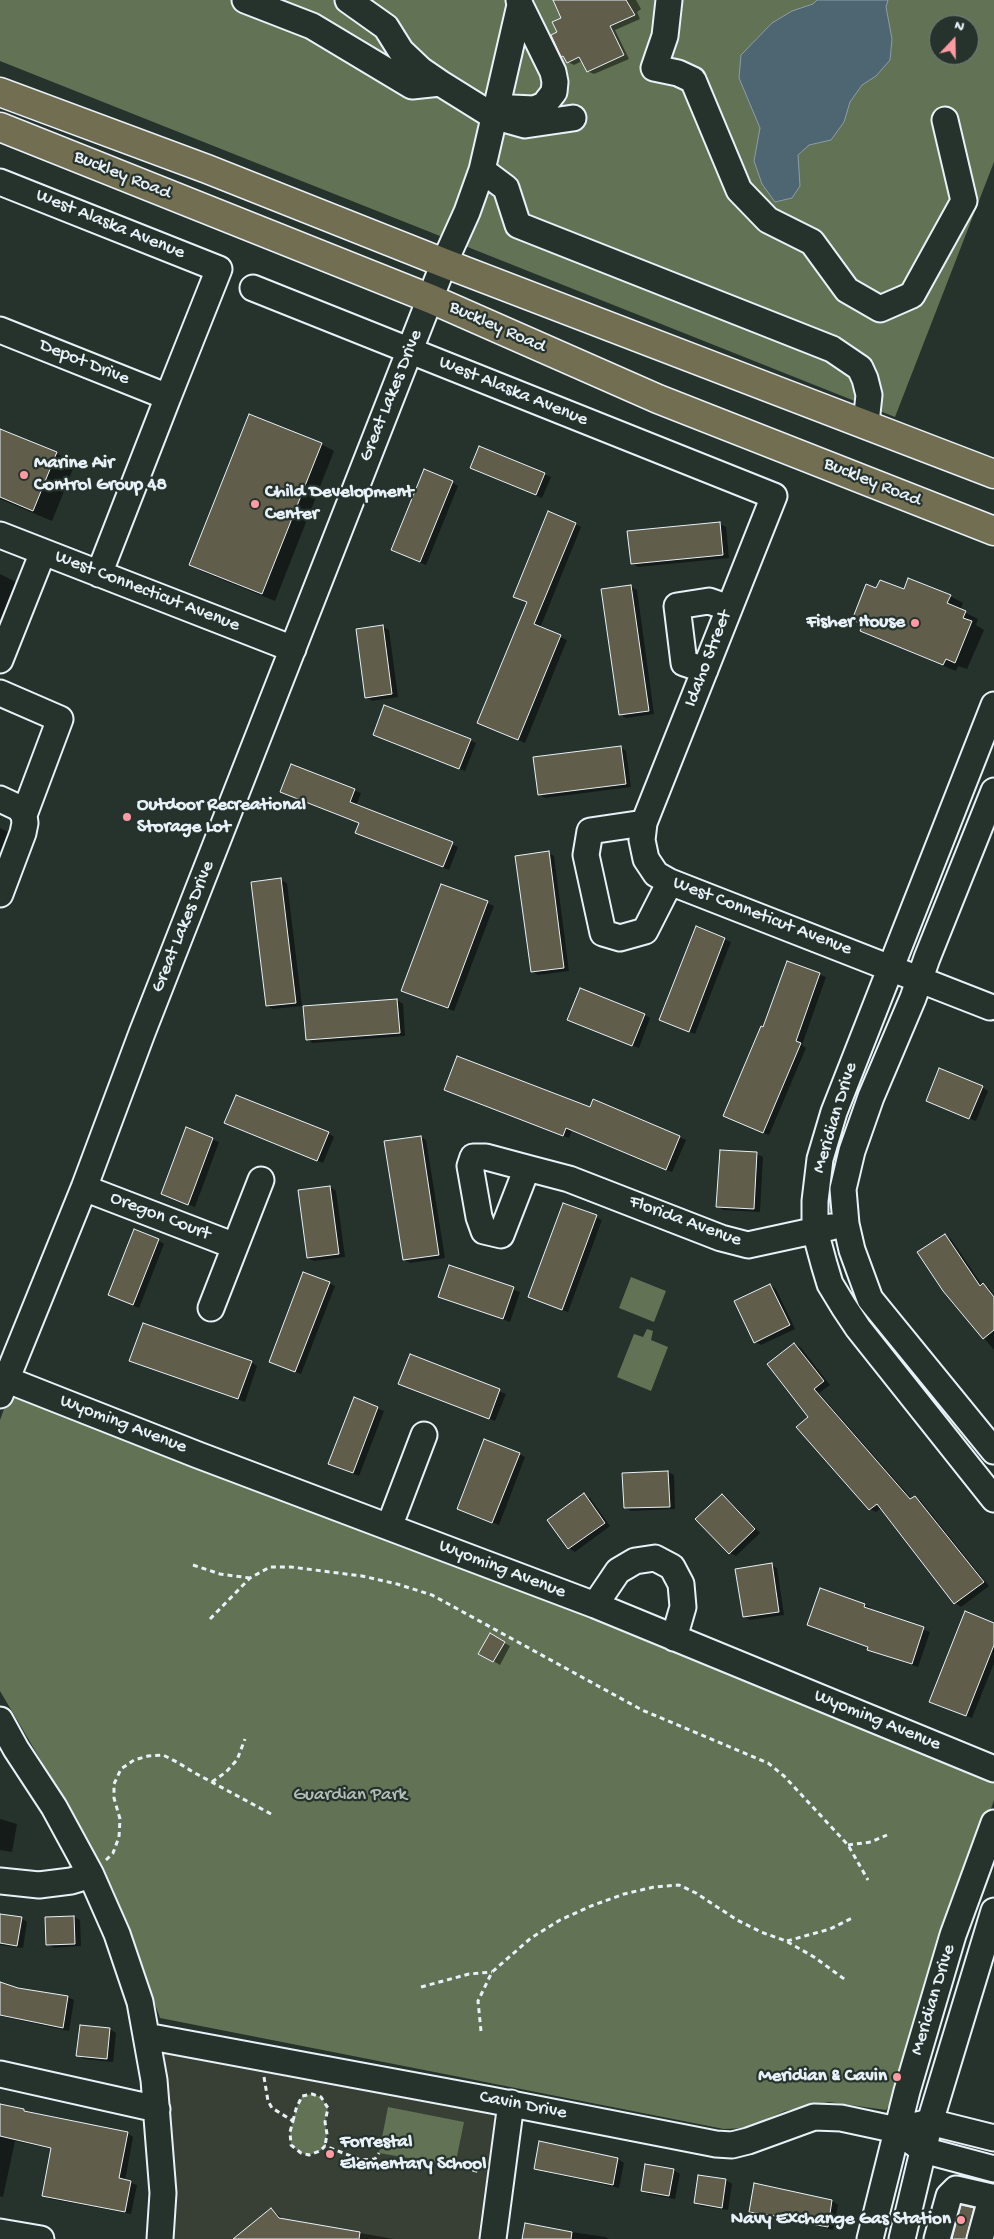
<!DOCTYPE html>
<html>
<head>
<meta charset="utf-8">
<style>
  body { margin:0 }
  #map { position:relative; width:994px; height:2239px; overflow:hidden; background:#26332d; font-family:"Gochi Hand",sans-serif }
  canvas { display:block }
  .north { position:absolute; left:929px; top:15px; width:50px; height:50px; box-sizing:border-box; background:#26332d; border:1px solid #747f7e; border-radius:50%; rotate:21deg; font-size:14px; font-weight:700; line-height:20px; text-align:center; color:#e8f1f8 }
  .north::after { content:''; display:block; margin:auto; width:18px; height:22px; background:#ff9aa2; clip-path:polygon(50% 0,100% 100%,50% 72%,0 100%) }
</style>
</head>
<body>
<div id="map">
<canvas width="994" height="2239"></canvas>
<div class="north">N</div>
</div>
<script>
const context = document.querySelector('canvas').getContext('2d');
context.lineJoin = 'round';
function paint(path, color) { context.fillStyle = color; context.fill(path, 'evenodd'); }
const shape = rows => new Path2D(rows.map(r => 'M' + r).join(''));
function strokePath(path, color, width, dash) { context.strokeStyle = color; context.lineWidth = width; context.lineCap = dash ? 'butt' : 'round'; context.setLineDash(dash || []); context.stroke(path); }
function label(font, color, halo, rows, align = 'center') {
  context.font = font + ' "Gochi Hand",sans-serif'; context.lineWidth = 4.5; context.setLineDash([]); context.textBaseline = 'middle'; context.strokeStyle = halo; context.fillStyle = color; for (const [text, x, y, turn = 0] of rows) {
    context.save(); context.translate(x, y); context.rotate((+turn || 0) * Math.PI / 180); context.textAlign = isNaN(turn) ? turn : align; if (halo) context.strokeText(text, 0, 0); context.fillText(text, 0, 0); context.restore();
  }
}
const built = shape([
  [164,2052,488,2111,493,2115,494,2123,478,2239,168,2239,161,2060]
]);
const green = shape([
  [0,0,994,0,994,162,895,417,0,61],
  [939,25,969,25,969,55,939,55],
  [631,1277,666,1291,654,1322,619,1308],
  [647,1329,653,1331,651,1340,668,1347,651,1391,617,1377,634,1334,643,1337],
  [16,1392,782,1693,994,1780,994,1800,911,2040,897,2094,886,2110,829,2102,785,2111,747,2128,724,2129,160,2018,113,1889,46,1769,0,1691,0,1420,8,1398],
  [312,2094,321,2097,328,2108,325,2122,327,2134,325,2146,320,2151,309,2155,301,2153,291,2145,290,2132,296,2109,302,2096],
  [388,2107,464,2122,455,2166,379,2153]
]);
const water = shape([
  [817,0,888,0,886,7,892,39,890,60,876,76,862,85,850,102,844,122,831,140,809,145,798,155,800,186,792,198,775,202,762,184,754,161,760,128,739,78,741,55,772,23,792,11,813,4,817,0]
]);
const shadow = shape([
  [554,0,636,0,641,9,637,12,640,19,615,30,629,59,594,74,587,71,582,61,574,65,568,62,562,56,558,33,562,19],
  [0,431,56,453,75,464,52,521,0,499],
  [321,444,334,451,275,601,203,572,190,565],
  [480,447,551,477,542,498,477,471],
  [452,482,458,486,426,565,392,550],
  [575,524,581,527,540,628,567,640,525,743,479,723,528,603,520,600],
  [720,524,726,527,729,558,638,567,632,563],
  [0,574,20,584,0,640],
  [631,587,637,590,654,714,626,718,620,714],
  [877,590,950,596,963,603,960,610,978,619,976,625,984,630,967,669,958,666,956,671,874,637,862,630,864,625,854,619],
  [383,627,389,630,398,697,372,701,366,697],
  [374,735,470,740,476,743,465,771],
  [620,747,626,751,631,787,545,798,539,794],
  [291,765,361,793,356,806,458,847,449,870,362,836,356,833,360,823,281,792],
  [0,828,12,834,0,865],
  [548,853,554,856,569,971,538,975,532,971],
  [280,880,287,883,302,1006,273,1009,267,1006],
  [442,885,494,906,454,1011,409,994],
  [697,928,731,942,695,1034,667,1023],
  [788,963,826,977,802,1045,806,1048,769,1135,730,1119],
  [397,1000,403,1004,405,1036,313,1043,307,1040],
  [645,1015,650,1018,639,1048,575,1023],
  [982,1087,988,1091,976,1121,933,1104],
  [446,1090,590,1109,594,1101,686,1140,672,1172,572,1130,569,1138],
  [232,1126,328,1133,334,1137,323,1163],
  [187,1129,219,1142,195,1207,162,1194],
  [420,1137,426,1140,445,1258,410,1263,404,1259],
  [721,1151,757,1154,763,1157,760,1212,723,1210,717,1206],
  [330,1187,336,1191,345,1257,314,1261,308,1258],
  [564,1204,602,1220,568,1312,529,1297],
  [945,1235,951,1239,982,1285,989,1288,994,1295,994,1350,944,1290],
  [158,1240,164,1244,139,1308,109,1295],
  [450,1266,520,1292,510,1322,439,1296],
  [329,1283,335,1286,301,1374,276,1364],
  [770,1285,776,1289,795,1329,761,1345,755,1342],
  [795,1344,801,1348,830,1385,819,1393,912,1499,915,1497,921,1501,989,1586,961,1607,955,1603,881,1508,876,1512,870,1509,810,1417],
  [410,1356,506,1394,495,1421,406,1387],
  [131,1361,251,1362,257,1366,245,1402],
  [354,1399,384,1411,359,1476,336,1467],
  [519,1454,525,1457,499,1525,465,1512],
  [668,1472,674,1475,675,1509,631,1511,625,1508,624,1474],
  [584,1495,590,1498,610,1526,575,1552,569,1548],
  [722,1496,728,1499,760,1533,736,1556,730,1553],
  [771,1565,777,1568,784,1615,750,1620,744,1616],
  [865,1605,871,1608,870,1611,930,1632,918,1667,874,1652,869,1647,809,1625],
  [994,1624,994,1663,972,1718,936,1704],
  [490,1635,510,1646,500,1665,480,1653],
  [0,1819,17,1824,12,1852,0,1850],
  [0,1915,21,1918,27,1922,23,1948,0,1945],
  [74,1917,80,1920,81,1946,54,1948,48,1944],
  [0,1984,68,1997,74,2000,69,2031,0,2016],
  [110,2029,116,2033,113,2062,84,2059,78,2055],
  [0,2105,127,2133,133,2137,125,2181,137,2185,131,2214,50,2199,44,2196,52,2149,15,2141,3,2197,0,2196],
  [572,2151,618,2159,624,2163,619,2188,541,2171,535,2168],
  [674,2170,680,2174,675,2199,648,2194,642,2190],
  [726,2180,732,2184,728,2210,701,2206,695,2203],
  [755,2184,781,2189,787,2193,832,2201,838,2205,833,2230,802,2222,757,2215,751,2212],
  [271,2209,285,2220,394,2239,235,2239],
  [973,2209,976,2210,969,2239,953,2239],
  [526,2225,605,2237,609,2239,524,2239]
]);
const building = shape([
  [553,0,626,0,635,15,610,26,624,55,587,72,579,57,567,63,563,56,561,57,551,35,557,32,552,22,561,18,553,0],
  [249,414,322,443,262,594,189,565,249,414],
  [0,429,57,452,33,511,0,497,0,429],
  [479,446,545,473,536,495,470,468,479,446],
  [424,469,453,481,420,562,391,550,424,469],
  [548,511,576,523,534,624,561,635,518,740,477,723,527,602,513,597,548,511],
  [720,522,723,555,631,564,627,531,720,522],
  [908,578,951,595,947,603,966,611,963,618,972,621,955,663,946,659,943,665,860,631,863,624,852,620,866,584,876,588,880,580,904,589,908,578],
  [631,585,649,711,619,715,601,589,631,585],
  [383,625,392,694,365,698,356,629,383,625],
  [384,705,471,739,459,769,373,735,384,705],
  [621,746,626,784,538,795,533,757,621,746],
  [291,764,355,789,350,802,453,842,443,867,355,833,359,823,280,792,291,764],
  [549,851,564,968,531,972,515,856,549,851],
  [281,878,296,1003,266,1006,251,882,281,878],
  [441,884,488,901,448,1008,401,991,441,884],
  [696,926,725,938,689,1032,659,1020,696,926],
  [787,961,820,973,796,1041,801,1043,763,1133,723,1116,761,1026,763,1027,787,961],
  [580,988,645,1014,632,1046,567,1020,580,988],
  [397,999,400,1033,306,1040,303,1006,397,999],
  [457,1056,590,1107,593,1099,680,1136,666,1170,566,1128,563,1136,444,1090,457,1056],
  [939,1068,983,1086,969,1119,926,1101,939,1068],
  [236,1095,329,1132,317,1161,224,1123,236,1095],
  [186,1127,213,1138,188,1205,161,1194,186,1127],
  [421,1136,439,1255,403,1260,384,1141,421,1136],
  [720,1150,757,1152,754,1209,716,1207,720,1150],
  [330,1186,339,1254,307,1258,298,1190,330,1186],
  [563,1203,597,1215,562,1310,528,1297,563,1203],
  [134,1229,159,1239,133,1305,108,1295,134,1229],
  [945,1234,980,1286,983,1283,994,1297,994,1330,983,1339,943,1291,917,1252,945,1234],
  [449,1265,514,1287,503,1319,438,1297,449,1265],
  [303,1272,330,1282,295,1372,269,1362,303,1272],
  [770,1284,790,1325,754,1343,734,1301,770,1284],
  [143,1323,252,1361,238,1399,129,1361,143,1323],
  [794,1343,824,1381,814,1389,910,1499,915,1496,984,1582,954,1604,877,1504,869,1510,796,1427,808,1417,767,1364,794,1343],
  [410,1354,500,1389,489,1419,398,1384,410,1354],
  [354,1397,378,1407,353,1473,328,1464,354,1397],
  [484,1439,520,1453,492,1523,457,1509,484,1439],
  [668,1471,670,1507,624,1508,622,1473,668,1471],
  [584,1493,605,1523,568,1549,547,1520,584,1493],
  [722,1494,755,1529,729,1554,695,1519,722,1494],
  [772,1563,779,1612,743,1617,735,1569,772,1563],
  [820,1588,865,1604,864,1607,924,1627,912,1664,867,1650,868,1647,807,1625,820,1588],
  [965,1611,994,1623,994,1645,966,1716,929,1702,965,1611],
  [490,1633,505,1642,493,1662,478,1654,490,1633],
  [0,1914,22,1917,17,1946,0,1943,0,1914],
  [74,1916,75,1944,46,1945,45,1917,74,1916],
  [0,1982,18,1988,68,1996,63,2028,0,2015,0,1982],
  [80,2025,110,2028,107,2059,76,2056,80,2025],
  [0,2104,24,2109,24,2111,128,2132,119,2178,131,2181,125,2212,42,2196,51,2148,0,2136,0,2104],
  [539,2141,618,2158,613,2185,534,2169,539,2141],
  [645,2164,674,2169,669,2196,641,2191,645,2164],
  [698,2175,726,2179,722,2208,694,2203,698,2175],
  [754,2183,832,2200,828,2227,800,2222,800,2220,749,2212,754,2183],
  [961,2205,974,2208,966,2239,952,2239,961,2205],
  [271,2208,279,2218,360,2232,359,2239,233,2239,271,2208],
  [525,2223,572,2232,571,2239,522,2239,525,2223]
]);
const path = shape([
  [193,1565,220,1574,250,1578],
  [210,1619,250,1578,270,1567,291,1567,362,1576,397,1584,432,1595,642,1710,768,1763,784,1776,848,1845,868,1880],
  [212,1782,226,1772,237,1760,245,1739],
  [848,1845,871,1842,887,1835],
  [106,1860,113,1853,119,1837,120,1819,114,1798,114,1784,121,1769,134,1760,148,1756,163,1755,177,1762,193,1772,271,1814],
  [787,1941,830,1929,854,1917],
  [421,1987,469,1974,492,1972],
  [481,2031,478,2001,492,1972,531,1938,560,1920,591,1906,624,1894,654,1887,679,1885,696,1893,737,1920,761,1932,786,1941,814,1957,847,1981],
  [264,2077,268,2101,272,2108,293,2121,290,2132,291,2145,301,2153,309,2155,320,2151,325,2146,361,2160,375,2159,379,2153],
  [293,2121,296,2109,302,2096,312,2094,321,2097,328,2108,325,2122,327,2134,325,2146],
  [455,2166,481,2172]
]);
const minor = shape([
  [245,0,312,26,412,86,440,83,493,116,525,125,573,118],
  [348,0,386,27,401,51,421,70,440,83],
  [669,0,665,36,654,68,678,73,693,80,739,190,768,220,812,242,847,290,880,309,912,295,964,201,945,120],
  [512,108,534,109,544,105,554,92,555,82,553,72,520,5],
  [482,170,520,5,519,0],
  [0,182,219,269,168,397,0,330],
  [253,288,774,496,644,823,642,840,646,859,656,874,670,882,990,1007],
  [0,535,293,649],
  [99,574,168,397],
  [0,660,43,552],
  [705,670,684,663,677,606,709,601,729,608],
  [0,693,60,719,24,815],
  [994,705,834,1112,820,1159,815,1201,815,1231,824,1264,830,1284,844,1307,858,1328,994,1499],
  [994,791,927,958,913,998,871,1097,852,1151,843,1189,846,1224,852,1250,870,1299,994,1451],
  [0,799,19,808,24,815,25,823,23,833,0,894],
  [644,823,590,831,586,855,603,933,620,938,645,931,670,882],
  [527,1168,486,1157,473,1157,470,1166,479,1217,484,1231,501,1235,527,1168,569,1179,721,1238,748,1245,831,1227],
  [84,1188,235,1246],
  [211,1308,261,1180],
  [0,1377,198,1455,595,1605,994,1769],
  [0,1395,84,1188,142,1033,444,263,467,212,482,170,506,188,518,225,832,349,860,368,865,379,869,395,866,423],
  [389,1527,424,1435],
  [595,1605,618,1571,635,1561,655,1558,672,1567,681,1584,683,1607,674,1638],
  [0,1720,16,1749,54,1807,91,1875,117,1934,140,2002,154,2080,163,2193,160,2239],
  [0,1881,39,1885,71,1881,91,1875],
  [146,2036,491,2100,716,2144,732,2145,748,2141,814,2117,841,2118,897,2130,930,2122,994,2138],
  [0,2074,157,2109],
  [910,2140,923,2150,994,2169],
  [0,2232,41,2239],
  [493,2239,511,2103],
  [870,2239,907,2091,953,1935,994,1823],
  [902,2239,930,2122,994,1911],
  [937,2239,949,2196,956,2189,991,2197],
  [980,2239,988,2210]
]);
const highway = shape([
  [0,92,207,169,444,263,994,474],
  [0,127,431,299,658,399,994,531]
]);
const markers = [
  [24,475,5,"#ff9aa2"],
  [255,504,5,"#ff9aa2"],
  [915,623,5,"#ff9aa2"],
  [127,817,5,"#ff9aa2"],
  [897,2077,5,"#ff9aa2"],
  [330,2154,5,"#ff9aa2"],
  [961,2220,5,"#ff9aa2"]
];
const streetNames = [
  ["Buckley Road",122,176,22],
  ["West Alaska Avenue",110,225,22],
  ["Buckley Road",497,328,24],
  ["Depot Drive",84,363,22],
  ["West Alaska Avenue",513,392,22],
  ["Great Lakes Drive",392,396,-68],
  ["Buckley Road",872,483,22],
  ["West Connecticut Avenue",147,592,21],
  ["Idaho Street",709,659,-69],
  ["West Conneticut Avenue",762,917,21],
  ["Great Lakes Drive",184,927,-68],
  ["Meridian Drive",836,1118,-73],
  ["Oregon Court",160,1217,21],
  ["Florida Avenue",685,1222,20],
  ["Wyoming Avenue",123,1425,21],
  ["Wyoming Avenue",502,1570,21],
  ["Wyoming Avenue",877,1721,22],
  ["Meridian Drive",934,2000,-73],
  ["Cavin Drive",523,2106,11]
];
const poiNames = [
  ["Marine Air",34,464],
  ["Control Group 48",34,486],
  ["Child Development",265,493],
  ["Center",265,515],
  ["Fisher House",905,623,"right"],
  ["Outdoor Recreational",137,806],
  ["Storage Lot",137,828],
  ["Meridian & Cavin",887,2077,"right"],
  ["Forrestal",340,2143],
  ["Elementary School",340,2165],
  ["Navy Exchange Gas Station",951,2220,"right"]
];
const parkNames = [
  ["Guardian Park",350,1796]
];
paint(built, '#384036');
paint(green, '#627254');
paint(water, '#4d6672');
strokePath(water, '#8b9ea8', 1);
paint(shadow, '#0007');
paint(building, '#615d4b');
strokePath(building, '#e8f1f8', 1);
strokePath(minor, '#e8f1f8', 29);
strokePath(highway, '#e8f1f8', 31);
strokePath(path, '#e8f1f8', 3, [5, 4]);
strokePath(minor, '#26332d', 25);
strokePath(highway, '#726e52', 28);
for (const [x, y, r, color] of markers) { const dot = new Path2D(); dot.arc(x, y, r, 0, 2 * Math.PI); context.fillStyle = color; context.fill(dot); strokePath(dot, '#26332d', 2); }
label('19px', '#e8f1f8', '#26332d', streetNames);
label('bold 19px', '#e8f1f8', '#26332d', poiNames, 'left');
label('19px', '#b2beb6', '#26332d', parkNames);
</script>
</body>
</html>
